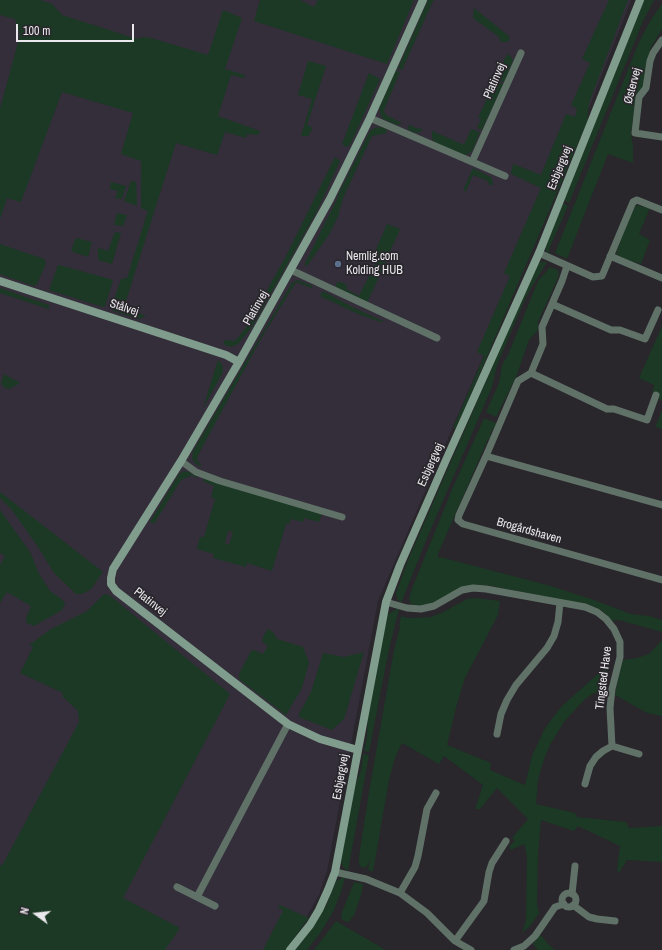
<!DOCTYPE html>
<html>
<head>
<meta charset="utf-8">
<style>
  body { margin:0 }
  #map { position:relative; width:662px; height:950px; overflow:hidden; background:#29262c; font-family:"Archivo Narrow",sans-serif }
  canvas { display:block }
  .north { position:absolute; left:16px; top:894px; width:40px; height:40px; -webkit-text-stroke:3px #29262c; paint-order:stroke; rotate:285deg; font-size:11px; font-weight:700; line-height:16px; text-align:center; color:#eae8ec }
  .north::after { content:''; display:block; margin:auto; width:14px; height:18px; background:#eae8ec; clip-path:polygon(50% 0,100% 100%,50% 72%,0 100%) }
  .scale { position:absolute; left:16px; top:24px; width:118px; height:18px; box-sizing:border-box; border:2px solid #eae8ec; border-top:0; padding-left:5px; font-size:12px; line-height:14px; white-space:nowrap; color:#eae8ec; -webkit-text-stroke:3px #29262c; paint-order:stroke }
</style>
</head>
<body>
<div id="map">
<canvas width="662" height="950"></canvas>
<div class="north">N</div>
<div class="scale">100 m</div>
</div>
<script>
const context = document.querySelector('canvas').getContext('2d');
context.lineJoin = 'round';
function paint(path, color) { context.fillStyle = color; context.fill(path, 'evenodd'); }
const shape = rows => new Path2D(rows.map(r => 'M' + r).join(''));
function strokePath(path, color, width, dash) { context.strokeStyle = color; context.lineWidth = width; context.lineCap = dash ? 'butt' : 'round'; context.setLineDash(dash || []); context.stroke(path); }
function label(font, color, halo, rows, align = 'center') {
  context.font = font + ' "Archivo Narrow",sans-serif'; context.lineWidth = 3.5; context.setLineDash([]); context.textBaseline = 'middle'; context.strokeStyle = halo; context.fillStyle = color; for (const [text, x, y, turn = 0] of rows) {
    context.save(); context.translate(x, y); context.rotate((+turn || 0) * Math.PI / 180); context.textAlign = isNaN(turn) ? turn : align; if (halo) context.strokeText(text, 0, 0); context.fillText(text, 0, 0); context.restore();
  }
}
const built = shape([
  [0,0,631,0,580,131,378,601,327,871,319,895,303,923,280,950,0,950]
]);
const green = shape([
  [0,0,40,0,52,4,62,15,137,39,143,37,151,38,208,55,223,10,242,18,225,69,245,75,244,78,231,75,218,116,260,131,258,135,247,134,246,138,225,132,217,155,176,143,124,307,146,316,139,319,113,311,112,306,121,279,127,278,148,211,141,208,141,161,121,154,133,113,62,92,21,202,7,198,0,219,0,109,20,35,15,19,0,15],
  [260,0,300,0,314,7,318,0,414,0,387,64,254,21],
  [428,0,435,0,433,1,402,70,398,68],
  [609,0,628,0,589,103,587,122,465,408,455,429,453,428,484,356,477,352,510,276,504,273,541,188,511,174,513,164,541,175,566,114,575,117,577,109,571,105,590,63,582,59],
  [644,0,654,0,643,21,569,203,564,200],
  [662,4,662,29,650,49,644,87,636,94,631,134,633,147,633,163,608,154,567,259,555,253,639,42,652,18],
  [474,8,510,37,508,42,501,42,499,37,473,18],
  [507,54,511,57,513,60,504,82,496,79],
  [308,61,326,66,307,125,313,128,308,136,301,136,312,99,298,95],
  [396,70,400,72,384,110,386,115,402,123,397,125,383,119,380,113,379,108],
  [369,73,380,79,350,145,346,147,342,144],
  [495,81,503,84,482,130,477,128,481,119,478,118],
  [410,125,418,129,420,128,423,130,418,133,409,131,408,126],
  [379,127,387,129,386,133,372,136,343,198,339,212,339,214,330,233,307,266,305,266,305,263,338,197,337,197,370,131,372,129],
  [471,129,480,132,472,151,466,155,462,155,434,142,432,138,432,131,464,145],
  [335,157,340,161,316,213,252,327,238,344,231,347,223,344,225,340,235,341,247,326,285,258],
  [473,168,492,178,493,185,489,185,488,181,473,175,465,193,464,188],
  [131,181,136,182,137,206,124,201],
  [111,182,126,186,122,199,115,198,118,191,110,189],
  [563,203,568,206,550,247,549,254,546,251,545,246],
  [636,205,650,208,639,234,650,240,641,264,625,259,616,254,626,225],
  [117,213,127,215,123,226,114,225],
  [387,224,400,229,368,301,365,303,341,292,336,287,336,283,341,282,347,285,346,289,359,296,377,260,374,254],
  [115,232,121,233,112,264,98,260,98,248,108,251],
  [76,238,92,242,88,257,71,251],
  [0,244,44,259,46,263,37,284,34,286,0,274],
  [538,262,547,262,526,297,497,365,492,387,427,538,401,603,397,599,396,593,408,560],
  [58,265,63,266,113,280,105,306,103,307,49,290],
  [550,267,558,270,559,275,538,322,538,330,529,340,516,377,496,417,486,412,499,383,502,365,508,355,538,281],
  [297,280,311,285,313,289,296,282,262,337,198,455,197,460,201,465,201,467,195,463,192,458,193,451,292,283],
  [0,288,49,305,49,309,0,293],
  [323,291,352,307,385,322,381,322,358,314,320,296],
  [662,326,662,401,659,399,659,395,652,393,654,385,639,378],
  [218,360,221,363,223,368,223,372,203,408],
  [4,374,20,383,9,389,5,388,1,384],
  [662,411,662,429,655,427],
  [484,418,496,423,496,428,493,428,490,435,492,437,488,439,438,554,438,558,440,557,551,586,594,600,631,614,649,616,662,620,662,632,619,620,612,621,604,612,595,607,582,604,487,585,468,586,435,602,422,606,411,604,409,600,411,591,453,487],
  [184,471,199,475,197,478,192,475,181,480,154,524,150,522,179,474],
  [204,478,322,514,319,522,304,518,303,522,291,519,289,524,286,524,272,571,247,563,246,567,213,558,214,554,197,549,200,537,204,537,215,499,211,497,214,486,203,481],
  [228,531,233,532,229,545,225,543],
  [0,492,103,572,91,589,82,594,76,594,54,573,38,547,12,510,0,498],
  [0,510,30,552,39,574,50,591,63,600,65,604,62,610,34,626,27,623,26,618,31,606,7,592,0,603,0,565,5,556,0,553],
  [104,594,109,595,230,694,123,898,180,928,165,950,0,950,0,866,3,864,79,722,78,711,62,696,63,693,20,673,33,647,29,645,51,629,87,611],
  [476,598,500,601,498,615,465,678,457,704,447,745,491,763,490,770,525,785,532,756,544,730,551,720,562,706,609,664,603,694,594,693,585,699,564,722,550,745,544,759,538,780,536,804,575,813,577,817,626,822,629,828,662,826,662,862,627,860,619,873,617,870,620,846,578,826,574,831,541,820,538,855,537,904,539,913,531,925,522,933,526,920,527,858,525,847,524,844,511,850,509,846,515,841,512,838,528,819,497,788,480,809,475,809,483,785,444,756,439,764,402,743,395,758,389,780,373,872,368,870,370,860,366,868,361,867,359,865,359,856,370,786,394,650,400,627,399,626,401,616,409,618,431,617,443,612,467,599],
  [397,609,399,609,389,649,369,752,364,751,367,737,368,715,380,649,388,614],
  [268,629,273,632,277,639,303,647,309,662,302,688,286,715,239,679,239,674,251,651,254,650,263,654,268,646,262,641,264,635],
  [662,640,662,716,647,713,615,695,618,678,623,660,637,658,649,654],
  [364,652,344,719,332,730,299,717,299,714,311,692,323,653,344,657],
  [363,754,369,755,348,871,343,867,341,861,354,787,361,771],
  [344,877,345,877,342,889,334,910,321,932,307,950,295,950,309,933,326,906,336,881],
  [354,882,363,884,362,892,355,913,350,921,347,922,342,920,341,915],
  [280,905,309,918,285,950,263,950,283,911,278,907],
  [336,921,379,946,385,950,314,950],
  [540,934,549,945,555,950,538,950,533,944]
]);
const street = shape([
  [662,40,653,53,650,61,646,88,639,97,635,133,662,137],
  [370,118,505,176],
  [472,162,521,53],
  [539,253,593,277,602,276,633,202,637,200,662,210],
  [610,256,662,278],
  [567,266,562,281,542,327,543,344,531,373,518,381,486,456,459,515,458,520,463,524,662,580],
  [291,270,437,338],
  [552,304,611,330,620,330,645,339,658,310],
  [531,373,607,409,614,409,647,420,656,395],
  [486,456,662,505],
  [181,461,196,472,220,481,342,517],
  [386,602,407,608,421,609,434,606,462,590,473,588,486,589,585,607,597,612,606,619,614,629,620,642,620,657,612,689,610,708,612,746],
  [497,734,501,714,507,700,516,685,547,648,554,636,558,622,560,603],
  [585,784,590,766,596,757,603,751,612,746,639,754],
  [335,872,366,879,400,893,427,913,455,941,471,950],
  [177,887,215,906],
  [400,893,415,867,418,856,427,809,436,793],
  '562 900a7 7 0 1 1 14 0a7 7 0 1 1-14 0Z',
  [572,894,575,866],
  [197,897,288,724],
  [573,905,589,917,597,919,615,921],
  [455,941,484,901,489,872,492,863,506,841],
  [514,950,524,946,535,936,555,907,564,904]
]);
const secondary = shape([
  [0,281,226,355,239,362],
  [358,750,320,739,305,732,288,724,275,714,116,591,111,584,111,578,113,569,181,461,239,362,330,199,370,118,423,0],
  [290,950,310,925,319,910,328,890,335,872,386,602,400,565,446,460,539,253,640,0]
]);
const markers = [
  [338,264,4,"#5c6f8a"]
];
const streetNames = [
  ["Platinvej",495,81,-66],
  ["Østervej",633,86,-75],
  ["Esbjergvej",560,168,-68],
  ["Stålvej",124,308,18],
  ["Platinvej",256,308,-60],
  ["Esbjergvej",431,465,-66],
  ["Brogårdshaven",529,531,16],
  ["Platinvej",150,602,38],
  ["Tingsted Have",604,678,-83],
  ["Esbjergvej",341,777,-80]
];
const poiNames = [
  ["Nemlig.com",346,257],
  ["Kolding HUB",346,271]
];
paint(built, '#332e3a');
paint(green, '#1b3924');
strokePath(street, '#607267', 7);
strokePath(secondary, '#809c8c', 8);
for (const [x, y, r, color] of markers) { const dot = new Path2D(); dot.arc(x, y, r, 0, 2 * Math.PI); context.fillStyle = color; context.fill(dot); strokePath(dot, '#29262c', 1.5); }
label('12px', '#eae8ec', '#29262c', streetNames);
label('12px', '#eae8ec', '#29262c', poiNames, 'left');
</script>
</body>
</html>
